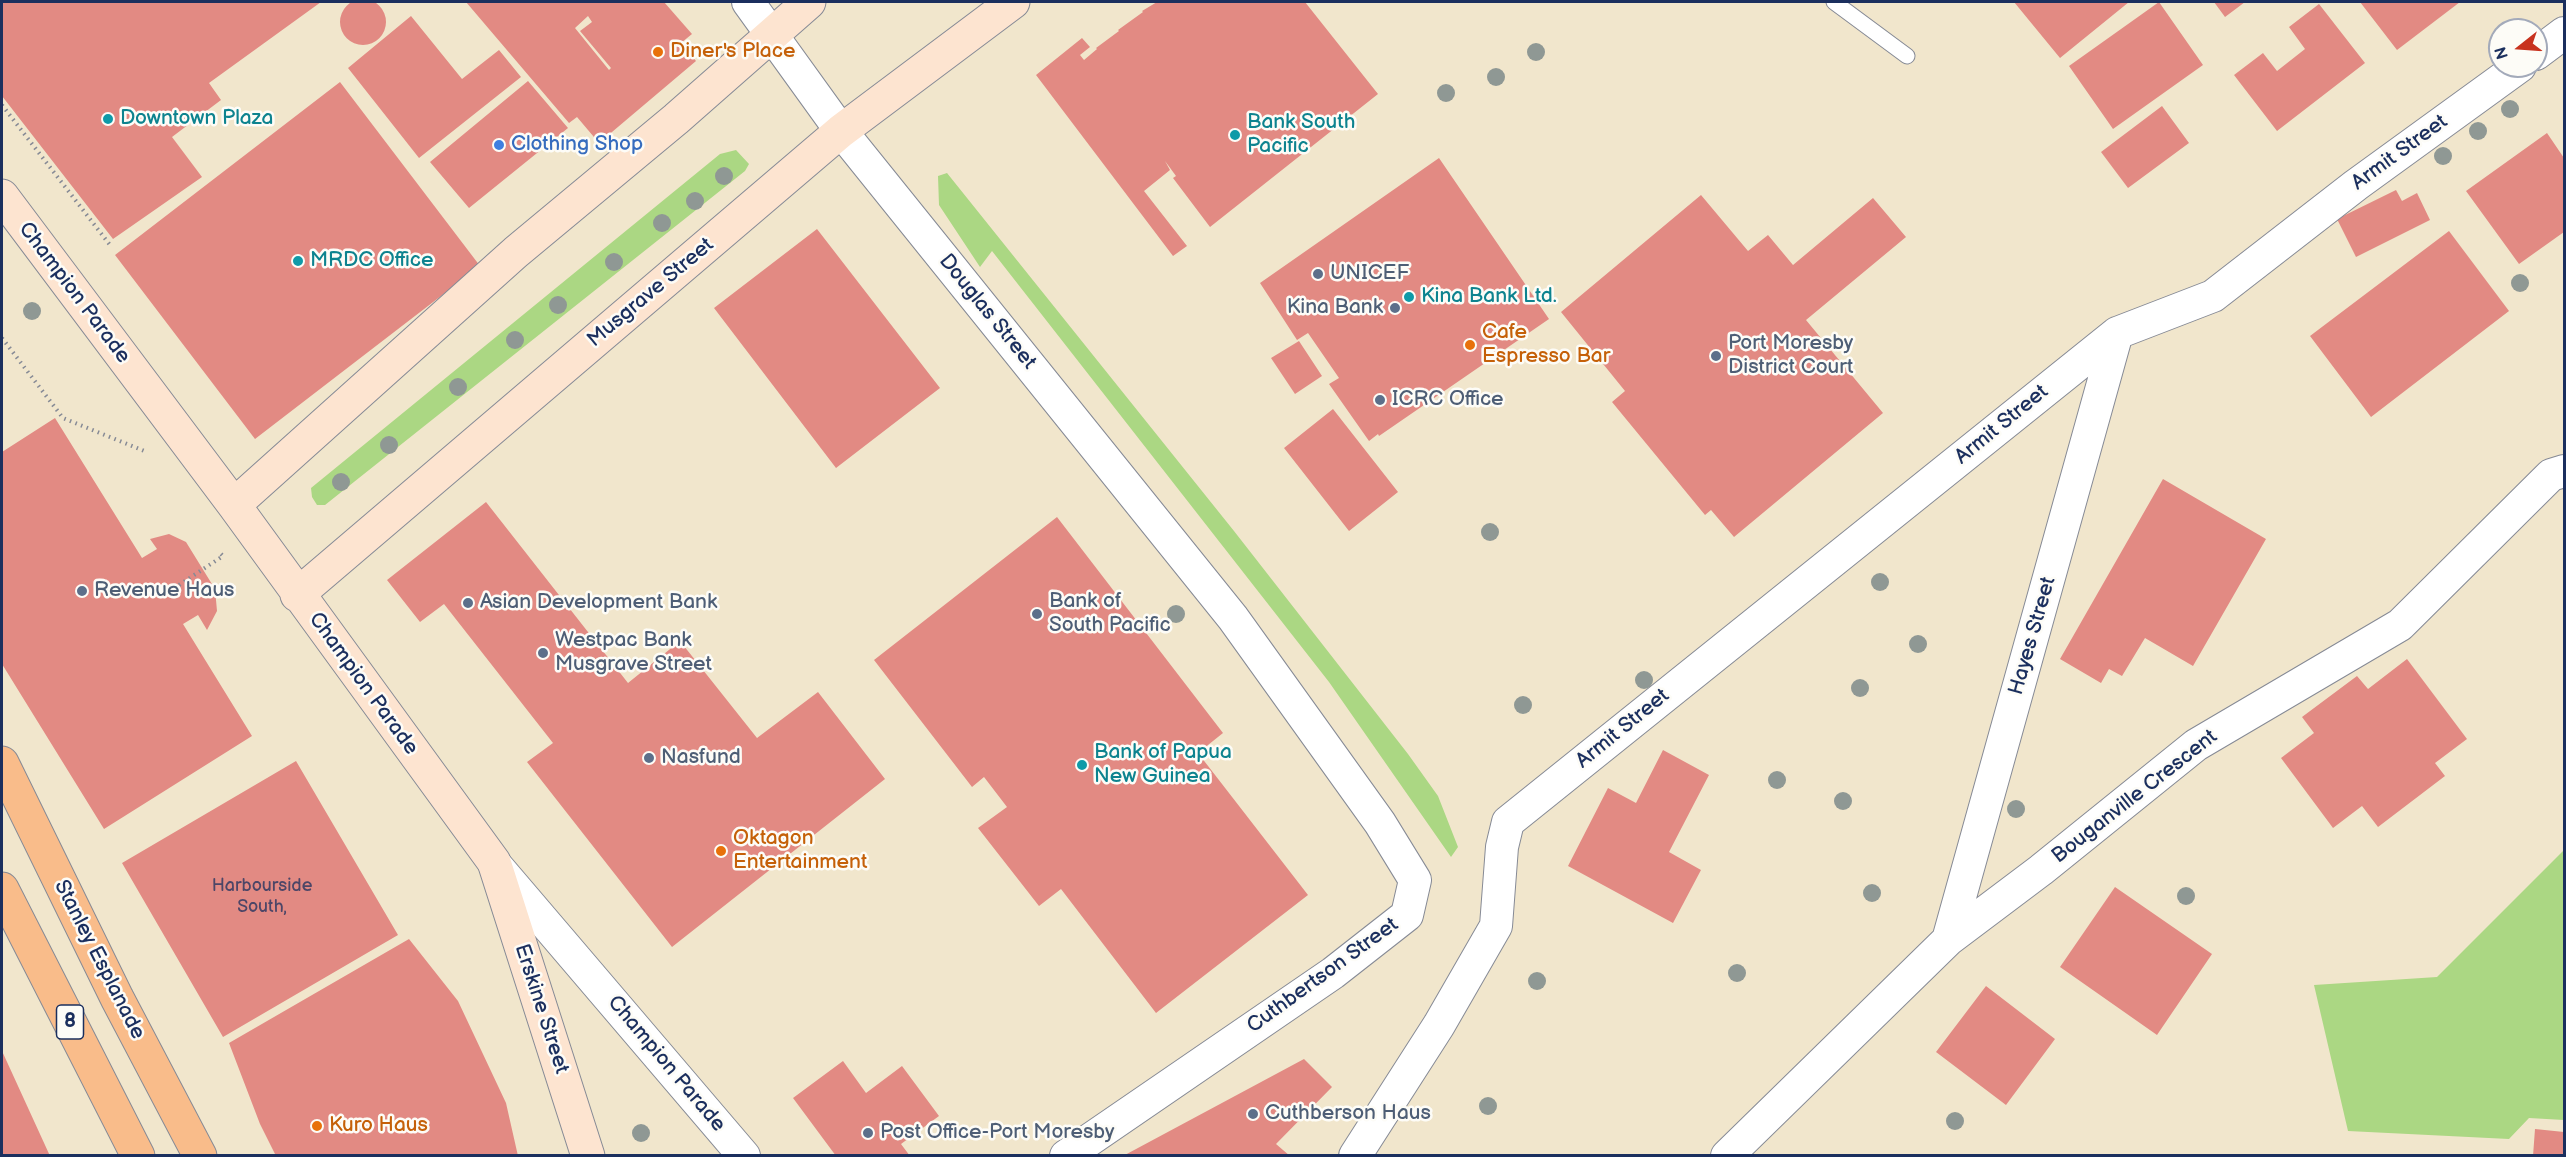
<!DOCTYPE html>
<html>
<head>
<meta charset="utf-8">
<style>
  body { margin:0 }
  #map { position:relative; width:2566px; height:1157px; overflow:hidden; background:#f1e6cc; font-family:"Balsamiq Sans",sans-serif }
  canvas { display:block }
  .frame { position:absolute; inset:0; border:3px solid #1b2f5e; pointer-events:none }
  .north { position:absolute; left:2488px; top:18px; width:60px; height:60px; box-sizing:border-box; background:#fdfcf7; border:2px solid #a3aaba; border-radius:50%; rotate:253deg; font-size:16px; font-weight:700; line-height:24px; text-align:center; color:#1b2f5e }
  .north::after { content:''; display:block; margin:auto; width:21px; height:27px; background:#c8321e; clip-path:polygon(50% 0,100% 100%,50% 72%,0 100%) }
</style>
</head>
<body>
<div id="map">
<canvas width="2566" height="1157"></canvas>
<div class="frame"></div>
<div class="north">N</div>
</div>
<script>
const context = document.querySelector('canvas').getContext('2d');
context.lineJoin = 'round';
function paint(path, color) { context.fillStyle = color; context.fill(path, 'evenodd'); }
const shape = rows => new Path2D(rows.map(r => 'M' + r).join(''));
function strokePath(path, color, width, dash) { context.strokeStyle = color; context.lineWidth = width; context.lineCap = dash ? 'butt' : 'round'; context.setLineDash(dash || []); context.stroke(path); }
function label(font, color, halo, rows, align = 'center') {
  context.font = font + ' "Balsamiq Sans",sans-serif'; context.lineWidth = 5; context.setLineDash([]); context.textBaseline = 'middle'; context.strokeStyle = halo; context.fillStyle = color; for (const [text, x, y, turn = 0] of rows) {
    context.save(); context.translate(x, y); context.rotate((+turn || 0) * Math.PI / 180); context.textAlign = isNaN(turn) ? turn : align; if (halo) context.strokeText(text, 0, 0); context.fillText(text, 0, 0); context.restore();
  }
}
const green = shape([
  [736,150,749,164,745,171,325,505,317,505,312,497,311,488,720,154],
  [947,173,1234,531,1408,754,1438,796,1458,847,1451,857,1329,682,992,251,980,267,939,205,938,176],
  [2564,850,2564,1120,2529,1118,2509,1139,2348,1131,2314,985,2437,977]
]);
const building = shape([
  '340 22a23 23 0 1 1 46 0a23 23 0 1 1-46 0Z',
  [2,2,321,2,209,83,221,100,172,137,202,177,113,239,2,96],
  [466,2,664,2,692,34,681,43,696,61,599,143,577,117,569,123],
  [588,16,592,22,580,31,611,68,609,70,575,28],
  [1157,2,1305,2,1378,94,1210,227,1173,178,1176,176,1165,161,1170,170,1144,191,1187,246,1173,256,1036,75,1082,38,1090,47,1080,55,1084,60,1097,49,1096,48,1119,31,1118,30,1143,12,1142,11],
  [2014,2,2129,2,2060,58],
  [2159,2,2203,65,2113,129,2069,66],
  [2214,2,2245,2,2225,17],
  [2360,2,2460,2,2397,50],
  [2319,4,2365,63,2277,131,2234,75,2263,53,2277,71,2305,49,2289,27],
  [411,16,462,79,499,50,521,77,419,158,348,68],
  [528,81,568,128,469,208,430,162],
  [340,82,480,266,255,439,115,255],
  [2162,106,2189,143,2128,188,2101,152],
  [2547,133,2564,158,2564,232,2519,264,2466,191],
  [1439,158,1549,319,1379,436,1378,434,1369,441,1329,384,1339,378,1308,333,1297,340,1260,283],
  [2396,190,2402,201,2417,193,2430,220,2356,257,2337,219],
  [1701,195,1748,251,1768,235,1793,265,1873,198,1906,237,1806,320,1883,413,1734,537,1711,510,1705,515,1612,402,1625,391,1561,312],
  [817,229,940,388,836,468,714,308],
  [2449,231,2509,311,2371,417,2310,336],
  [1299,341,1322,376,1295,394,1271,358],
  [1333,409,1398,492,1349,531,1284,448],
  [55,418,142,558,157,549,150,539,169,534,186,542,215,589,217,611,207,630,198,615,183,624,252,736,104,829,2,664,2,452],
  [2163,479,2266,539,2193,666,2145,638,2122,676,2109,669,2101,683,2060,659],
  [486,502,628,683,680,641,757,738,818,692,885,779,672,947,527,762,553,743,444,604,420,622,387,580],
  [1057,517,1223,733,1198,753,1308,895,1156,1013,1061,889,1039,906,978,828,1007,807,984,777,972,787,874,660],
  [2407,659,2467,739,2435,763,2445,776,2378,827,2362,806,2333,828,2281,758,2314,733,2302,717,2357,676,2368,689],
  [1663,750,1709,775,1669,852,1701,870,1673,923,1568,866,1608,788,1636,803],
  [296,761,398,935,223,1037,122,863],
  [2115,887,2212,954,2157,1035,2060,967],
  [409,939,458,1001,506,1103,518,1156,276,1156,260,1124,229,1043],
  [1986,986,2055,1039,2006,1105,1936,1052],
  [2,1051,50,1156,2,1156],
  [1304,1059,1332,1087,1276,1144,1290,1156,1123,1156],
  [843,1061,866,1093,902,1066,939,1116,901,1144,910,1156,836,1156,793,1098],
  [2535,1129,2564,1132,2564,1156,2533,1156]
]);
const path = shape([
  [2,105,110,245],
  [2,338,63,418,147,452],
  [179,585,223,556,220,553]
]);
const lane = shape([
  [1834,2,1907,56]
]);
const street = shape([
  [748,2,841,131,1233,618,1380,823,1415,880,1407,915,1333,973,1066,1156],
  [2536,54,2564,33],
  [494,863,744,1156],
  [1948,940,2117,333],
  [1355,1156,1439,1025,1496,926,1502,847,1508,822,2117,333,2213,296,2356,185,2520,66],
  [1727,1156,1948,940,2041,870,2196,745,2400,625,2551,475,2564,471]
]);
const secondary = shape([
  [2,196,234,505,494,862,588,1156],
  [234,505,516,252,676,119,809,2],
  [297,595,841,131,1013,2]
]);
const highway = shape([
  [2,763,117,998,200,1156],
  [2,889,138,1156]
]);
const trees = [
  [1536,52],
  [1496,77],
  [1446,93],
  [2510,109],
  [2478,131],
  [2443,156],
  [724,176],
  [695,201],
  [662,223],
  [614,262],
  [2520,283],
  [558,305],
  [32,311],
  [515,340],
  [458,387],
  [389,445],
  [341,482],
  [1490,532],
  [1880,582],
  [1176,614],
  [1918,644],
  [1644,680],
  [1860,688],
  [1523,705],
  [1777,780],
  [1843,801],
  [2016,809],
  [1872,893],
  [2186,896],
  [1737,973],
  [1537,981],
  [1488,1106],
  [1955,1121],
  [641,1133]
];
const markers = [
  [658,52,6,"#e8710a"],
  [108,119,6,"#0f9aa8"],
  [1235,135,6,"#0f9aa8"],
  [499,145,6,"#3f7fe0"],
  [298,261,6,"#0f9aa8"],
  [1318,274,6,"#5c6f8a"],
  [1409,297,6,"#0f9aa8"],
  [1395,308,6,"#5c6f8a"],
  [1470,345,6,"#e8710a"],
  [1716,356,6,"#5c6f8a"],
  [1380,400,6,"#5c6f8a"],
  [82,591,6,"#5c6f8a"],
  [468,603,6,"#5c6f8a"],
  [1037,614,6,"#5c6f8a"],
  [543,653,6,"#5c6f8a"],
  [649,758,6,"#5c6f8a"],
  [1082,765,6,"#0f9aa8"],
  [721,851,6,"#e8710a"],
  [1253,1114,6,"#5c6f8a"],
  [317,1126,6,"#e8710a"],
  [868,1133,6,"#5c6f8a"]
];
const numberNames = [
  ["Harbourside",262,886],
  ["South,",262,907]
];
const shields = [
  [70,1022,27]
];
const shieldNames = [
  ["8",70,1022]
];
const foodNames = [
  ["Diner's Place",670,52],
  ["Cafe",1482,333],
  ["Espresso Bar",1482,357],
  ["Oktagon",733,839],
  ["Entertainment",733,863],
  ["Kuro Haus",329,1126]
];
const cultureNames = [
  ["Downtown Plaza",120,119],
  ["Bank South",1247,123],
  ["Pacific",1247,147],
  ["MRDC Office",310,261],
  ["Kina Bank Ltd.",1421,297],
  ["Bank of Papua",1094,753],
  ["New Guinea",1094,777]
];
const shopNames = [
  ["Clothing Shop",511,145]
];
const streetNames = [
  ["Armit Street",2400,153,-36],
  ["Champion Parade",74,293,53],
  ["Musgrave Street",651,293,-40],
  ["Douglas Street",987,312,51],
  ["Armit Street",2002,425,-39],
  ["Hayes Street",2033,636,-74],
  ["Champion Parade",363,684,54],
  ["Armit Street",1623,729,-39],
  ["Bouganville Crescent",2135,797,-38],
  ["Stanley Esplanade",99,960,63],
  ["Cuthbertson Street",1323,976,-36],
  ["Erskine Street",541,1009,72],
  ["Champion Parade",666,1064,50]
];
const serviceNames = [
  ["UNICEF",1330,274],
  ["Kina Bank",1383,308,"right"],
  ["Port Moresby",1728,344],
  ["District Court",1728,368],
  ["ICRC Office",1392,400],
  ["Revenue Haus",94,591],
  ["Bank of",1049,602],
  ["South Pacific",1049,626],
  ["Asian Development Bank",480,603],
  ["Westpac Bank",555,641],
  ["Musgrave Street",555,665],
  ["Nasfund",661,758],
  ["Cuthberson Haus",1265,1114],
  ["Post Office-Port Moresby",880,1133]
];
paint(green, '#abd783');
paint(building, '#e28a83');
strokePath(lane, '#868a95', 17);
strokePath(street, '#868a95', 34);
strokePath(secondary, '#868a95', 35);
strokePath(highway, '#868a95', 35);
strokePath(path, '#868a95', 4, [1.5, 4.5]);
strokePath(lane, '#fff', 15);
strokePath(street, '#fff', 32);
strokePath(secondary, '#fde4d0', 33);
strokePath(highway, '#f9bc8a', 33);
context.fillStyle = '#8f9894';
for (const [x, y] of trees) { context.beginPath(); context.arc(x, y, 9, 0, 2 * Math.PI); context.fill(); }
for (const [x, y, r, color] of markers) { const dot = new Path2D(); dot.arc(x, y, r, 0, 2 * Math.PI); context.fillStyle = color; context.fill(dot); strokePath(dot, '#fdfcf7', 2); }
label('18px', '#4d4667', null, numberNames);
for (const [x, y, w] of shields) { const box = new Path2D(); box.roundRect(x - w / 2, y - 17, w, 34, 4.5); context.fillStyle = '#fdfcf7'; context.fill(box); strokePath(box, '#1b2f5e', 1.5); }
label('bold 20px', '#1b2f5e', null, shieldNames);
label('21px', '#c56008', '#fdfcf7', foodNames, 'left');
label('21px', '#0d838f', '#fdfcf7', cultureNames, 'left');
label('21px', '#366cbe', '#fdfcf7', shopNames, 'left');
label('21px', '#1b2f5e', '#fdfcf7', streetNames);
label('21px', '#4e5e75', '#fdfcf7', serviceNames, 'left');
</script>
</body>
</html>
